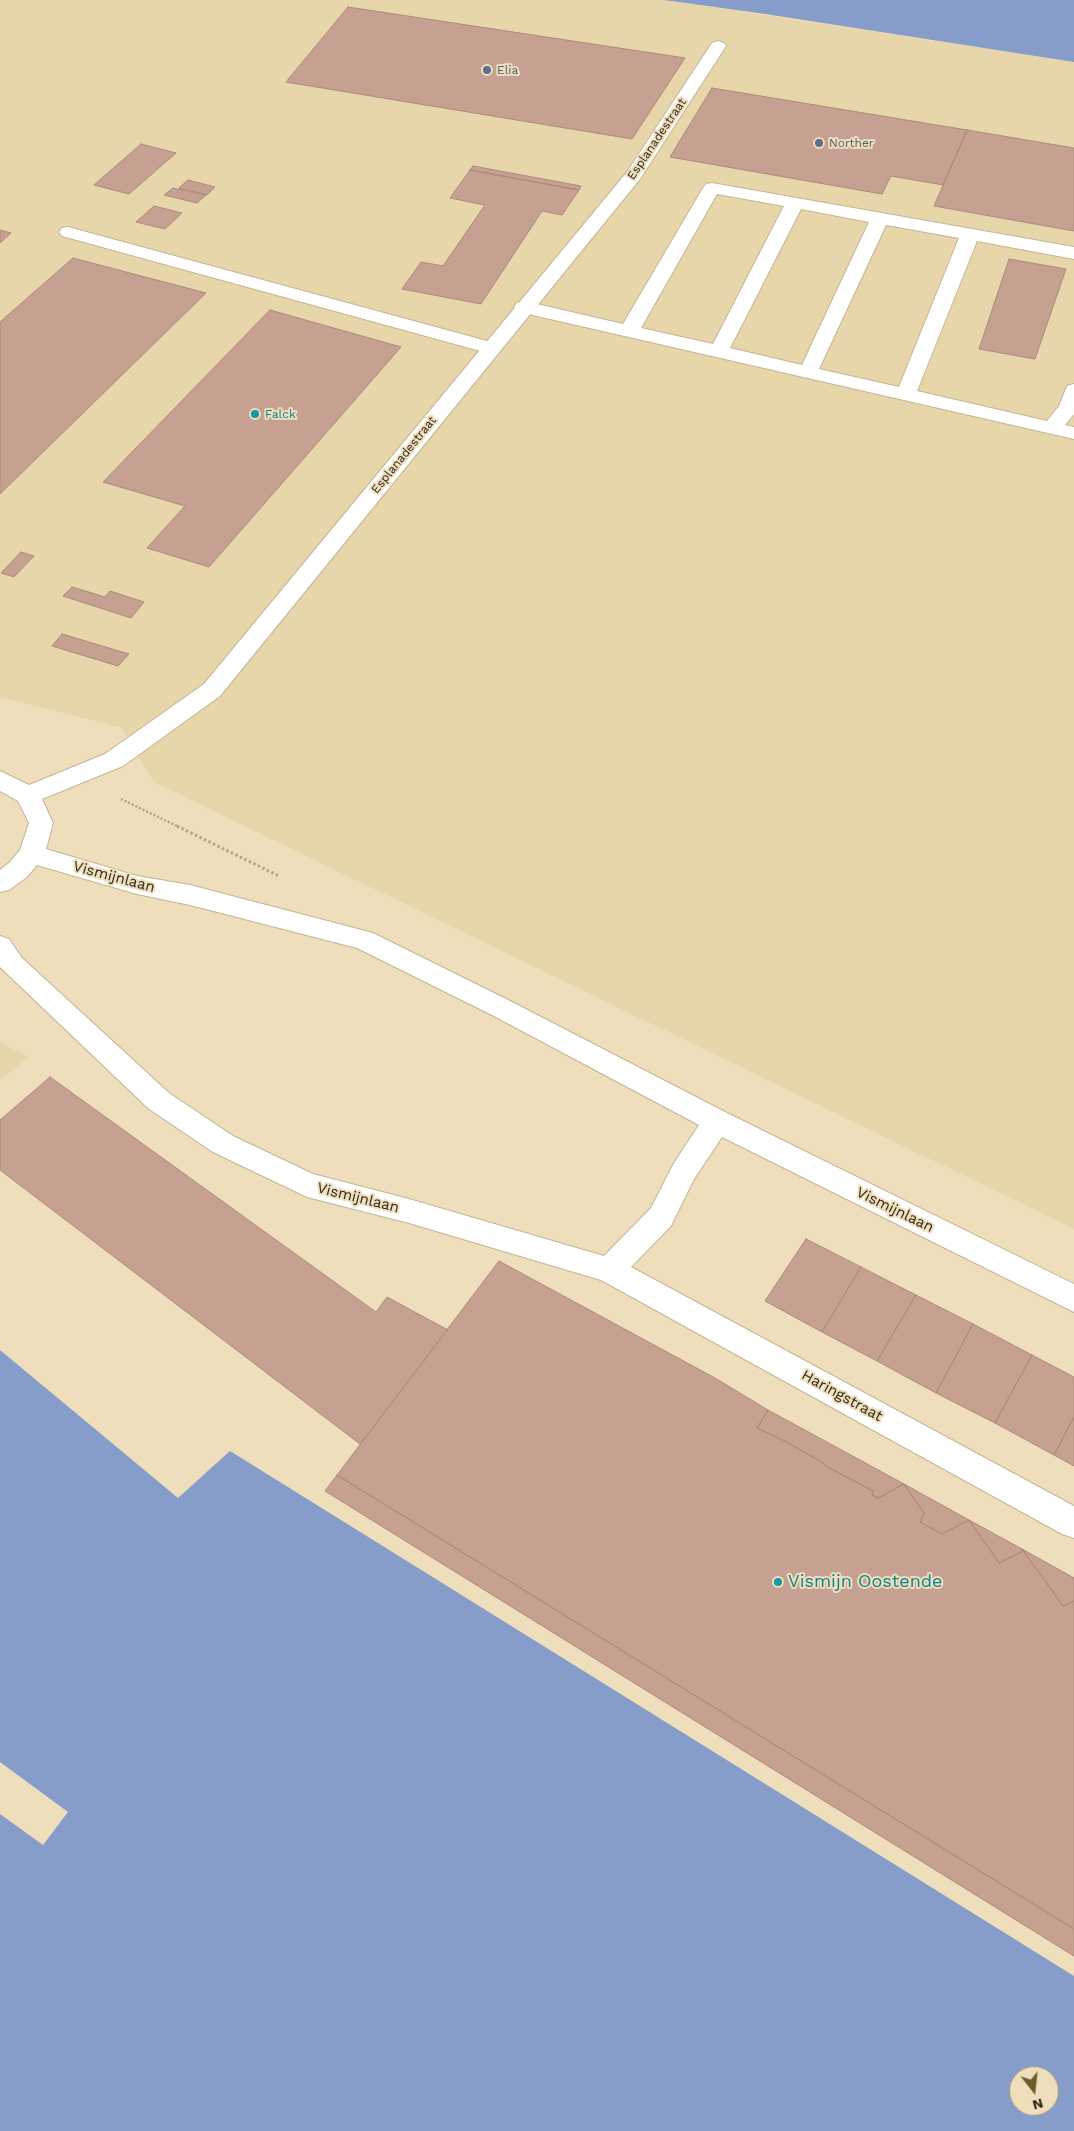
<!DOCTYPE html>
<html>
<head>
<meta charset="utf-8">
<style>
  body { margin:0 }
  #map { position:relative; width:1074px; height:2131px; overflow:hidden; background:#eedebb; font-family:"Work Sans",sans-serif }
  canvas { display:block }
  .north { position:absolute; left:1009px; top:2066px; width:50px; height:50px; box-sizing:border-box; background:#eedebb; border:1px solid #a2967b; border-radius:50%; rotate:164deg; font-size:14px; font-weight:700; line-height:20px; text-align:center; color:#302a1c }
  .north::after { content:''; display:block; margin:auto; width:18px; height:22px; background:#6e5c2a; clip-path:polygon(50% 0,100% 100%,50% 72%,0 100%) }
</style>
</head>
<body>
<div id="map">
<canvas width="1074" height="2131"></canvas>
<div class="north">N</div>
</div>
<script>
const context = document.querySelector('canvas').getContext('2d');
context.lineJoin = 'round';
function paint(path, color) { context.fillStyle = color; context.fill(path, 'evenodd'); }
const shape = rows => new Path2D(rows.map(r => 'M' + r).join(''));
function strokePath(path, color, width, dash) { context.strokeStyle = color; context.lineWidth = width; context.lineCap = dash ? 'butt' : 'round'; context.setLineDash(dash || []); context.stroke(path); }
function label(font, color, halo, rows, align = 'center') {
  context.font = font + ' "Work Sans",sans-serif'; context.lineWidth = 4; context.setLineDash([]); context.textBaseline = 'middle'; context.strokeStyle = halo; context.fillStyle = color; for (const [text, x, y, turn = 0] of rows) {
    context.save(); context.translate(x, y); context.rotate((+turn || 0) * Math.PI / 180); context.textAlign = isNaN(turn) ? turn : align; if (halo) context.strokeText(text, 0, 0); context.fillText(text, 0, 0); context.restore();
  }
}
const built = shape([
  [0,0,664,0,1074,62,1074,1229,154,782,122,728,0,697],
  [0,1042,29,1057,0,1080]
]);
const water = shape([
  [664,0,1074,0,1074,62,765,14],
  [0,1350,178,1498,230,1451,1074,1976,1074,2131,0,2131,0,1814,43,1845,68,1812,0,1762],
  [1019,2076,1049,2076,1049,2106,1019,2106]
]);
const building = shape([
  [348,7,685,58,632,139,286,82,348,7],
  [712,88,967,130,943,185,891,176,882,194,670,157,712,88],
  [967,130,1074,148,1074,231,934,206,967,130],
  [141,144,176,153,129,194,94,185,141,144],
  [473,166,581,186,579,190,470,170,473,166],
  [470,170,579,190,562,215,542,211,481,304,402,289,421,262,443,266,485,205,450,198,470,170],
  [188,180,215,187,207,195,179,188,188,180],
  [173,188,206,195,197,203,164,195,173,188],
  [154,206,182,213,165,229,136,222,154,206],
  [0,230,11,233,0,243,0,230],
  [73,258,206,293,0,494,0,322,73,258],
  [1009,259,1066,269,1035,359,979,349,1009,259],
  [270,310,401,347,209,567,147,548,185,506,103,482,270,310],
  [21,552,34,556,14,577,1,573,21,552],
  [72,587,105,597,110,591,144,602,131,618,63,596,72,587],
  [62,634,129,654,118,666,52,646,62,634],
  [50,1077,376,1312,387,1297,448,1330,360,1444,0,1170,0,1120,50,1077],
  [806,1239,861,1267,822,1332,765,1301,806,1239],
  [499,1261,715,1378,768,1410,757,1428,785,1441,825,1464,824,1465,873,1491,872,1495,878,1498,882,1496,904,1484,924,1513,920,1522,942,1534,969,1520,999,1563,1021,1552,1022,1549,1063,1606,1074,1601,1074,1929,337,1475,499,1261],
  [861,1267,916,1295,877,1361,822,1332,861,1267],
  [916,1295,973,1324,936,1393,877,1361,916,1295],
  [973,1324,1032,1355,995,1423,936,1393,973,1324],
  [1032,1355,1074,1377,1074,1417,1054,1455,995,1423,1032,1355],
  [768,1410,904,1484,882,1496,878,1498,872,1495,873,1491,824,1465,825,1464,785,1441,757,1428,768,1410],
  [1074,1417,1074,1466,1054,1455,1074,1417],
  [337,1475,1074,1929,1074,1956,325,1491,337,1475],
  [904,1484,969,1520,942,1534,920,1522,924,1513,904,1484],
  [969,1520,1022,1549,1021,1552,999,1563,969,1520],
  [1022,1549,1074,1578,1074,1601,1063,1606,1022,1549]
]);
const pathFar1 = shape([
  [121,799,179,827]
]);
const path = shape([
  [177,826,279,876]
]);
const lane = shape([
  [712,183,1074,247,1074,259,977,241,917,391,1047,421,1059,406,1067,386,1074,384,1074,414,1065,425,1074,427,1074,439,524,313,517,311,514,307,517,303,524,301,623,324,703,188,706,184,712,183],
  [717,194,784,206,713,344,641,328,717,194],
  [801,209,869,222,802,365,730,348,801,209],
  [886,225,959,238,899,387,819,369,886,225],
  [68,227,498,344,501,348,498,352,491,354,484,352,62,236,59,232,62,228,68,227]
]);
const street = shape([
  [718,41,724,43,726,46,640,179,220,696,123,766,42,799,53,823,46,849,137,876,190,885,373,933,510,1001,727,1113,1074,1284,1074,1312,722,1137,694,1179,671,1226,631,1267,1074,1506,1074,1538,1062,1534,601,1280,409,1223,307,1197,213,1152,149,1109,0,967,0,936,9,939,22,958,169,1093,233,1136,313,1174,409,1199,604,1256,651,1208,674,1163,699,1125,492,1015,357,948,190,905,137,894,37,865,27,877,9,890,0,892,0,870,9,863,20,850,29,823,18,801,0,791,0,771,29,785,105,754,204,684,627,172,712,43,718,41]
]);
const markers = [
  [487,70,5,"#5c6f8a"],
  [819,143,5,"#5c6f8a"],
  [255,414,5,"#0f9aa8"],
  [778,1582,5,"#0f9aa8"]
];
const farServicenames = [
  ["Elia",497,70],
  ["Norther",829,143]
];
const farStreetnames = [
  ["Esplanadestraat",657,139,-56],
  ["Esplanadestraat",404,455,-51]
];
const farCulturenames = [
  ["Falck",265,414]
];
const streetNames = [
  ["Vismijnlaan",114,877,15],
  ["Vismijnlaan",358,1198,14],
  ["Vismijnlaan",895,1210,26],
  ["Haringstraat",842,1396,29]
];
const nearCulturenames = [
  ["Vismijn Oostende",788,1582]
];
paint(built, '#e8d6ab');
paint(water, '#869dc9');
paint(building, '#c6a192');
strokePath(building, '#ad897a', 1);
strokePath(lane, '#c4b593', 2);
strokePath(street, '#c4b593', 2);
strokePath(pathFar1, '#b2a588', 2.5, [2, 2]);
strokePath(path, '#b2a588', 3, [2.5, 2.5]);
paint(lane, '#fff');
paint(street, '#fff');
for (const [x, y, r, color] of markers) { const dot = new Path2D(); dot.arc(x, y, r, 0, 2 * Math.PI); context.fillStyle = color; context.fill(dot); strokePath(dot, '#eedebb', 2); }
label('12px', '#4e5e75', '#eedebb', farServicenames, 'left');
label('12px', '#302a1c', '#eedebb', farStreetnames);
label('12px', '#0d838f', '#eedebb', farCulturenames, 'left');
label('15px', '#302a1c', '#eedebb', streetNames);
label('18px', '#0d838f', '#eedebb', nearCulturenames, 'left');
</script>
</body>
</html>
